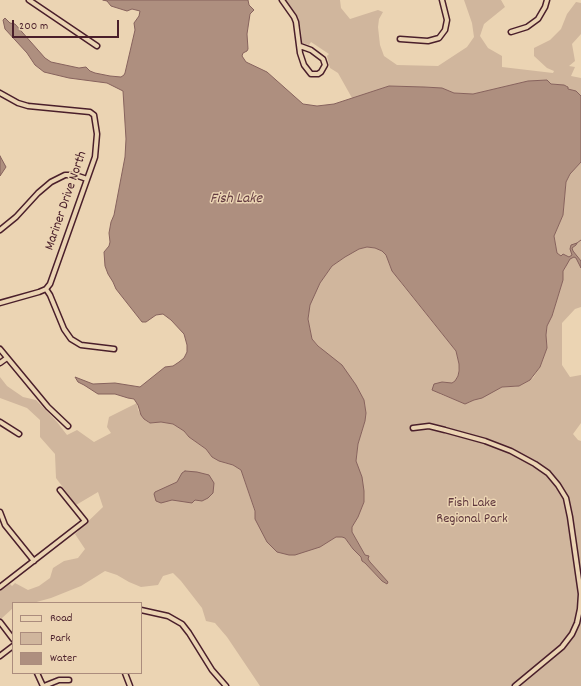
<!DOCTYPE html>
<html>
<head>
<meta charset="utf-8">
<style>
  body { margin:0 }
  #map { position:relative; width:581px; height:686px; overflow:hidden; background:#ebd4b3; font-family:Dekko,sans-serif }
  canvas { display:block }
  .legend { position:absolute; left:12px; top:602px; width:130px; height:72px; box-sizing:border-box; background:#ebd4b3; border:1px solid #ab8c7d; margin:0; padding:5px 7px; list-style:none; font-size:12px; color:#4a1f2b }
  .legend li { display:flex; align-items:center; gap:8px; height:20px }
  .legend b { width:20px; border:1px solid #ab8c7d }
  .scale { position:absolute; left:12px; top:20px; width:107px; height:18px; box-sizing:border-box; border:2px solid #4a1f2b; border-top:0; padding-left:5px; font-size:12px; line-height:14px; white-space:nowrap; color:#4a1f2b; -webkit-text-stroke:3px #ebd4b3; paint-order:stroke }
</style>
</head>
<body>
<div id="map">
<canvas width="581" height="686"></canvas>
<ul class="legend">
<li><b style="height:5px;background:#ebd4b3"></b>Road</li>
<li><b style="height:11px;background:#d0b69d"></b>Park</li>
<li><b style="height:11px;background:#ae8f7f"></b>Water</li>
</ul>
<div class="scale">200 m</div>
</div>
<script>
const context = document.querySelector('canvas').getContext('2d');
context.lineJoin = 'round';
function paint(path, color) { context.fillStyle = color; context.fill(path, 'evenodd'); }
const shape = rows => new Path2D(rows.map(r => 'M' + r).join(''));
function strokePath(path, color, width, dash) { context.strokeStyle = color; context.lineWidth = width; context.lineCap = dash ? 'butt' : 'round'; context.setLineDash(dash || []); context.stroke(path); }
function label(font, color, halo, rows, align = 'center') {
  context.font = font + ' Dekko,sans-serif'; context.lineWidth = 3; context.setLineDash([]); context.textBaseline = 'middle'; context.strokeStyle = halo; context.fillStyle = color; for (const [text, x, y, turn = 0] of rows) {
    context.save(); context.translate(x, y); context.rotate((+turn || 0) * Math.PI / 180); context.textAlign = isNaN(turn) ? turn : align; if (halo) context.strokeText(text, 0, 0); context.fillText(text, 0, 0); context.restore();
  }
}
const green = shape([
  [285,0,340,0,341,8,350,19,378,10,383,12,379,19,378,27,380,45,384,56,397,65,438,66,467,47,474,37,472,23,464,0,501,0,505,7,484,24,480,36,488,48,502,56,502,67,553,73,554,71,547,68,534,56,534,48,550,40,561,29,567,14,576,2,581,3,581,34,572,44,575,61,569,66,575,67,571,76,581,78,581,96,576,91,568,89,568,86,564,85,551,84,547,80,528,81,473,94,454,93,442,88,424,87,389,86,352,98,338,73,330,68,327,56,329,54,311,42,309,45,302,43,301,29,298,17],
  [581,162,581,307,575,309,562,323,562,365,570,377,581,375,581,423,573,434,578,440,581,441,581,686,260,686,227,637,215,623,206,621,202,608,181,581,173,573,163,576,158,585,141,587,129,582,117,575,105,571,81,586,51,598,33,603,13,603,13,608,1,619,0,617,0,591,10,584,12,586,15,583,28,590,39,586,50,578,53,568,64,561,78,558,85,549,75,534,103,507,98,492,76,505,56,478,55,454,40,437,40,420,27,408,0,398,0,377,7,386,23,397,36,400,57,422,67,435,77,430,94,442,111,433,107,427,109,417,137,403,138,410,144,419,149,423,161,422,173,424,184,431,189,437,206,449,212,457,225,463,233,465,241,470,256,515,320,547,336,537,342,537,345,538,353,549,361,557,362,561,365,563,382,581,377,570,365,556,352,532,352,527,358,517,364,502,356,461,358,444,365,421,366,413,364,400,356,385,312,339,308,319,309,306,315,292,320,283,332,266,351,253,359,249,367,247,375,248,382,251,386,255,389,260,389,264,401,283,456,351,459,364,458,376,455,381,452,383,442,382,440,394,463,403,468,403,502,387,515,387,523,384,533,378,540,367,547,348,546,335,547,326,552,316,563,280,563,271,566,266,561,256,557,253,554,236,563,215,566,182,570,174]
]);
const water = shape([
  [103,0,248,0,249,5,254,10,250,14,247,34,248,49,247,51,243,53,242,56,246,62,267,72,303,104,317,106,334,104,389,86,424,87,442,88,454,93,473,94,528,81,547,80,551,84,564,85,568,87,568,89,576,91,581,96,581,162,570,174,566,182,563,215,554,236,557,253,561,256,563,254,569,257,572,255,570,249,571,245,577,243,576,245,572,248,573,251,581,261,581,268,576,258,574,257,570,259,566,266,563,271,563,280,552,316,547,326,546,335,547,348,540,367,530,380,519,386,502,387,482,398,474,400,465,404,432,390,434,384,442,382,452,383,455,381,458,376,459,371,459,364,456,351,392,271,386,255,382,251,375,248,367,247,359,249,345,257,332,266,320,283,310,305,308,319,312,339,318,346,342,365,356,385,364,400,366,413,365,421,358,444,356,461,362,477,364,491,364,502,358,517,352,527,352,532,365,555,369,556,368,559,370,562,388,582,387,584,382,581,365,563,362,561,361,557,353,549,345,538,342,537,336,537,320,547,295,555,289,555,277,552,267,542,255,519,255,511,241,470,233,465,219,461,212,457,206,449,189,437,184,431,173,424,161,422,150,423,144,419,141,415,138,405,134,399,128,398,115,394,98,394,84,385,78,382,75,377,93,384,115,383,140,387,165,367,173,366,179,362,184,358,187,352,187,345,184,334,171,320,163,314,156,315,146,322,142,322,116,289,113,282,108,274,105,266,104,252,109,246,110,242,109,233,111,222,114,215,125,157,126,139,123,91,107,83,69,78,44,72,35,65,27,53,5,29,3,20,5,18,10,23,15,24,45,58,51,62,79,68,86,67,90,71,95,73,110,76,121,77,124,75,125,73,135,30,134,23,139,16,140,11,132,9,127,11,111,6,107,1,103,0],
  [0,156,6,167,0,176,0,156],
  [185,471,197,472,209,475,214,483,213,493,208,498,202,501,195,500,192,503,172,500,161,503,156,501,154,494,155,492,177,482,182,473,185,471]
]);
const stream = shape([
  [577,243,581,240]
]);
const minor = shape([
  [29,0,97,46],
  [282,0,294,17,296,22,300,53,304,65,311,74,318,74,321,72,325,65,323,59,311,50,300,46],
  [511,32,527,27,538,19,545,7,547,0],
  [400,39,428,41,439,38,445,30,447,20,442,0],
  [0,93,18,103,28,106,90,112,94,115,97,134,95,157,50,284,46,289,50,295,64,329,71,339,81,345,114,349],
  [0,230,16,217,38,193,51,182,65,175,75,175,87,179],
  [0,303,39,292,46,289],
  [0,349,48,407,68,426],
  [0,363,7,358],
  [0,422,19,434],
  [413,428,429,426,445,430,485,441,511,451,535,464,548,473,558,485,566,498,570,517,581,594,580,609,577,623,572,634,562,647,515,686],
  [0,512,5,525,34,561],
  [0,587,85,521,60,490],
  [141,610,168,616,182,624,189,633,212,670,226,686],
  [0,622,13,639],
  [0,656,13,646],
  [37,673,43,686],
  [125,673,130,686],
  [44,686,59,680,69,680]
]);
const streetNames = [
  ["Mariner Drive North",67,201,-71]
];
const parkNames = [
  ["Fish Lake",472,504],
  ["Regional Park",472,520]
];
const waterNames = [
  ["Fish Lake",236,200]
];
paint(green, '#d0b69d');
paint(water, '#ae8f7f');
strokePath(water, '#86625d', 1);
strokePath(stream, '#86625d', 1);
strokePath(minor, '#4a1f2b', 7);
strokePath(minor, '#ebd4b3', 4);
label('14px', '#4a1f2b', '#ebd4b3', streetNames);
label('14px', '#5e363c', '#ebd4b3', parkNames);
label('italic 15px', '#633b40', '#ebd4b3', waterNames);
</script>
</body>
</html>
